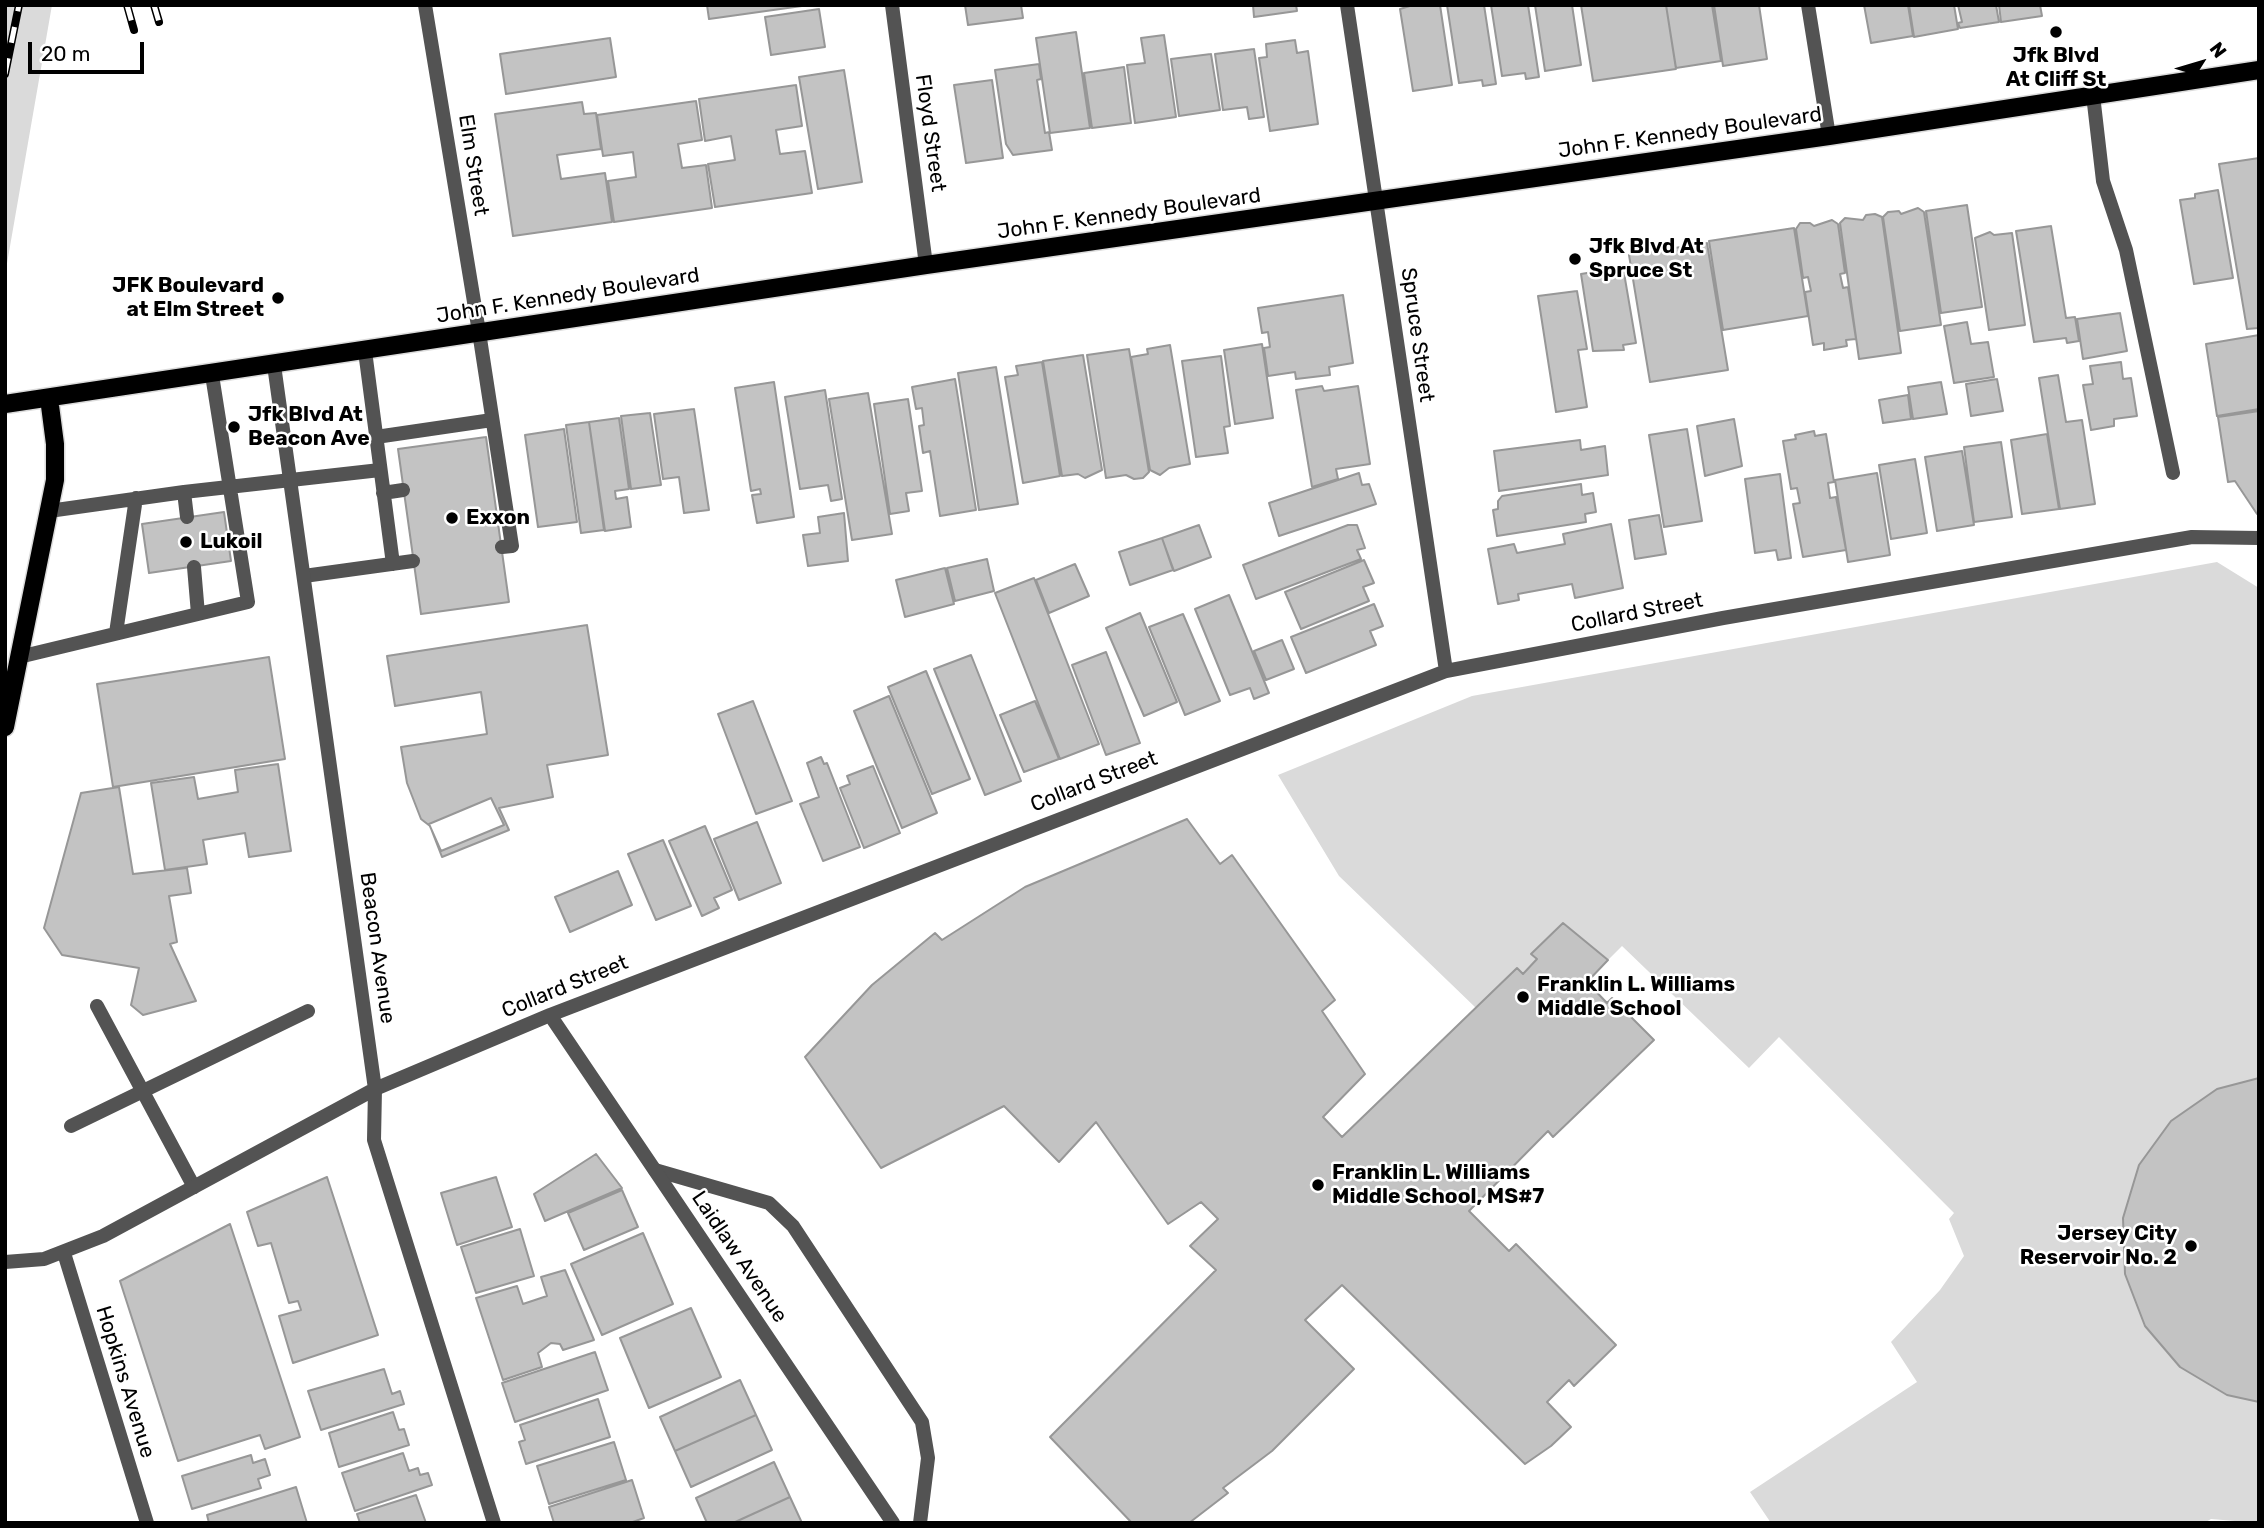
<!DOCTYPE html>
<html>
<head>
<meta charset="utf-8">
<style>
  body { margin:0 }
  #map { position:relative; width:2264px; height:1528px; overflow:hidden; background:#fff; font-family:Rubik,sans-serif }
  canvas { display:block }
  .frame { position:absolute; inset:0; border:7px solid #000; pointer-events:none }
  .north { position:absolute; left:2166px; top:28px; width:70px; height:70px; -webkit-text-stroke:5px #fff; paint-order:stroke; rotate:53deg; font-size:19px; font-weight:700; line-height:28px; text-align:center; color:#000 }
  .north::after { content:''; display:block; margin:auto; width:24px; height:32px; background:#000; clip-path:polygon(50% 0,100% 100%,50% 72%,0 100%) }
  .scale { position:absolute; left:28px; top:42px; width:116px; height:32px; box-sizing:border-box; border:4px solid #000; border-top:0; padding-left:9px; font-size:21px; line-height:24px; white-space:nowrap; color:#000; -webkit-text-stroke:5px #fff; paint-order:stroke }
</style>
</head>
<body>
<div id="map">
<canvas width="2264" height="1528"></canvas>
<div class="frame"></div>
<div class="north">N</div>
<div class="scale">20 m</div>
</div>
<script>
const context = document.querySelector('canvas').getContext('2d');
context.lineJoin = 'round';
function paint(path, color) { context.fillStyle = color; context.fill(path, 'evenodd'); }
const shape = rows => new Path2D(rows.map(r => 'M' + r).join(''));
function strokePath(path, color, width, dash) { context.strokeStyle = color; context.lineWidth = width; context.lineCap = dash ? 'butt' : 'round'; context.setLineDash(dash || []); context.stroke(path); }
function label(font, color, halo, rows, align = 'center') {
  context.font = font + ' Rubik,sans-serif'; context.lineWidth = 5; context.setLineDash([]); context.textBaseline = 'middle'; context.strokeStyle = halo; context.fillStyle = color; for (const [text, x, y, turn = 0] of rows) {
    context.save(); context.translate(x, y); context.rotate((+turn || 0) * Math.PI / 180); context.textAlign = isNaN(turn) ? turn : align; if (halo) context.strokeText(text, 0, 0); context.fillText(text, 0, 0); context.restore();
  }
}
const green = shape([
  [5,5,52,5,5,275],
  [2217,562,2259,588,2259,1523,2211,1519,2204,1523,1771,1523,1750,1492,1917,1382,1891,1342,1940,1290,1964,1256,1949,1219,1954,1213,1779,1037,1749,1068,1622,946,1608,960,1563,923,1532,953,1537,959,1523,974,1517,968,1476,1008,1339,876,1278,775,1472,696]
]);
const building = shape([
  [707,5,809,5,709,19,707,5],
  [965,5,1021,5,1023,18,968,25,965,5],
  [1253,5,1296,5,1297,11,1254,17,1253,5],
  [1413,5,1440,5,1452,85,1413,91,1400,9,1413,5],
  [1447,5,1484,5,1496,84,1483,86,1482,80,1459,83,1447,5],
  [1491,5,1528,5,1539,77,1526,79,1525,73,1502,76,1491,5],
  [1535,5,1572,5,1581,65,1545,71,1535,5],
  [1581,5,1666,5,1676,69,1593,81,1581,5],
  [1666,5,1712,5,1721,61,1676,68,1666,5],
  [1714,5,1759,5,1767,59,1723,66,1714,5],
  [1864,5,1908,5,1913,36,1871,43,1864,5],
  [1909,5,1954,5,1958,29,1914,37,1909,5],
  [1958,5,1996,5,1999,22,1960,28,1958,23,1962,22,1958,5],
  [1999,5,2040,5,2042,16,2001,22,1999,5],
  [819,9,825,47,771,55,765,17,819,9],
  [1076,32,1090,128,1050,133,1036,38,1076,32],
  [1164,35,1176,117,1135,123,1127,65,1145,63,1141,38,1164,35],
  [610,38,616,77,506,94,500,54,610,38],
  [1295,40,1297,53,1308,51,1318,124,1270,131,1259,58,1267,57,1266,44,1295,40],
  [1254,49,1264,117,1249,119,1247,107,1223,110,1215,54,1254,49],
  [1211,54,1220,110,1179,116,1171,59,1211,54],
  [1039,64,1041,79,1037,80,1045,133,1049,132,1052,150,1013,155,1006,144,995,70,1039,64],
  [1124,67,1131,123,1092,128,1084,73,1124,67],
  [844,70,862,182,818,189,799,77,844,70],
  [992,80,1003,158,966,163,954,85,992,80],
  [796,85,802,126,776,130,780,154,805,151,812,193,715,207,708,164,735,160,731,136,705,141,699,99,796,85],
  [696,101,702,140,678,144,682,168,706,165,712,208,614,222,608,181,636,177,633,152,603,156,597,115,696,101],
  [582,102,584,114,596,113,601,149,557,155,561,179,605,173,612,222,513,236,495,114,582,102],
  [2259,158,2259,328,2247,329,2219,164,2259,158],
  [2218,190,2233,278,2194,284,2180,200,2195,198,2195,194,2218,190],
  [1967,205,1982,307,1941,313,1926,211,1967,205],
  [1918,208,1924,212,1941,325,1900,331,1883,217,1888,212,1899,211,1901,214,1918,208],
  [1875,214,1882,217,1901,353,1859,359,1840,223,1845,218,1863,220,1866,215,1875,214],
  [1832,220,1838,224,1845,273,1840,274,1843,288,1848,287,1856,339,1846,340,1847,346,1824,350,1824,343,1813,345,1805,292,1811,291,1808,277,1803,278,1796,229,1800,223,1810,223,1814,226,1832,220],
  [2051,226,2066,318,2075,317,2079,341,2067,343,2066,338,2034,342,2016,231,2051,226],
  [1794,228,1808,316,1723,330,1709,241,1794,228],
  [1990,232,1994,235,2012,233,2025,325,1989,330,1975,238,1990,232],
  [1707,243,1728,370,1650,382,1629,255,1707,243],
  [1623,267,1636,343,1623,345,1624,350,1593,351,1581,274,1623,267],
  [1577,291,1587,349,1578,350,1587,407,1556,412,1538,296,1577,291],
  [1343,295,1353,363,1329,367,1330,375,1296,379,1295,372,1268,376,1264,348,1270,347,1268,332,1262,333,1258,308,1343,295],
  [2120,313,2127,351,2083,359,2077,319,2120,313],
  [1967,322,1971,344,1988,342,1994,377,1954,383,1944,326,1967,322],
  [2259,335,2259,409,2217,416,2206,344,2259,335],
  [1262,344,1273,418,1235,424,1224,350,1262,344],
  [1170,345,1190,464,1169,468,1160,475,1150,470,1131,357,1148,354,1147,349,1170,345],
  [1129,349,1149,472,1143,478,1134,479,1126,475,1106,478,1087,355,1129,349],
  [1083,355,1102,470,1085,478,1078,474,1062,476,1043,361,1083,355],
  [1221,356,1230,426,1224,427,1228,453,1196,457,1182,361,1221,356],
  [1042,362,1060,476,1023,483,1005,377,1018,375,1016,366,1042,362],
  [2121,362,2123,379,2131,378,2137,416,2114,419,2114,426,2091,430,2083,385,2093,384,2090,366,2121,362],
  [996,367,1018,504,979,510,958,373,996,367],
  [2058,375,2066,422,2082,420,2095,504,2060,509,2039,378,2058,375],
  [955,379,976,510,940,516,930,451,923,453,919,426,924,425,922,408,916,409,912,387,955,379],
  [1997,379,2003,411,1971,416,1966,384,1997,379],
  [774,382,794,517,757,523,752,495,761,494,760,489,751,491,735,388,774,382],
  [1941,382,1947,414,1913,419,1908,387,1941,382],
  [1322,386,1324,391,1358,386,1370,464,1336,469,1338,479,1312,487,1296,390,1322,386],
  [825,390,842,499,831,501,828,485,800,489,785,397,825,390],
  [868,393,892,534,852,540,829,399,868,393],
  [1908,395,1911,419,1883,423,1879,400,1908,395],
  [908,399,922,491,906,493,909,511,890,514,874,404,908,399],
  [694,409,709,510,684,513,679,477,663,479,654,414,694,409],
  [2259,411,2259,514,2257,514,2235,481,2228,482,2218,417,2259,411],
  [650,413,661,485,631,489,621,416,650,413],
  [619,418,629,489,615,491,616,499,627,497,631,527,605,531,589,422,619,418],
  [1734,419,1742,466,1705,476,1697,426,1734,419],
  [589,422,604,530,581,533,566,425,589,422],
  [564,429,577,522,538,527,525,435,564,429],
  [1687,429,1702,521,1664,527,1649,435,1687,429],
  [1814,431,1815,436,1826,434,1834,482,1828,483,1830,498,1836,497,1846,550,1803,557,1793,504,1800,503,1797,488,1791,489,1783,441,1796,439,1795,435,1814,431],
  [2047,434,2059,509,2022,514,2011,440,2047,434],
  [486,437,509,602,421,614,398,449,486,437],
  [1580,440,1581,450,1605,446,1608,475,1499,491,1494,451,1580,440],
  [2001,442,2012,517,1974,522,1964,447,2001,442],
  [1962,451,1974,525,1937,531,1925,457,1962,451],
  [1915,459,1927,533,1891,539,1879,465,1915,459],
  [1359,473,1362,485,1369,484,1376,504,1279,536,1269,503,1359,473],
  [1877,473,1890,555,1848,562,1835,480,1877,473],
  [1780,474,1791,558,1778,560,1776,550,1755,553,1745,479,1780,474],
  [1581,484,1582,495,1593,493,1596,512,1585,514,1586,522,1497,536,1493,510,1498,509,1498,501,1502,496,1581,484],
  [224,512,231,561,149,573,142,524,224,512],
  [844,513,848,561,808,566,803,535,820,533,818,517,844,513],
  [1659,515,1666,554,1635,559,1629,520,1659,515],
  [1611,524,1623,588,1575,598,1572,584,1518,594,1519,600,1498,604,1488,549,1514,544,1517,553,1565,544,1563,534,1611,524],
  [1199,525,1211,557,1174,571,1162,538,1199,525],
  [1348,525,1357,525,1365,548,1357,550,1361,559,1256,599,1243,565,1348,525],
  [1162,538,1173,570,1130,585,1119,552,1162,538],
  [987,559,994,591,955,601,947,568,987,559],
  [1364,560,1374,583,1363,587,1369,601,1301,629,1285,592,1364,560],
  [1075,564,1089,596,1049,613,1036,580,1075,564],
  [945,568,954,604,905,617,896,580,945,568],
  [1034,578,1099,744,1060,759,995,593,1034,578],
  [1229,595,1269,693,1254,699,1250,688,1230,695,1195,609,1229,595],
  [1374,604,1383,626,1370,631,1376,645,1306,673,1291,637,1374,604],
  [1140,613,1177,702,1144,716,1106,628,1140,613],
  [1183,614,1220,701,1185,715,1149,627,1183,614],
  [587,625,608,755,547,765,553,797,499,808,509,830,442,857,430,826,421,819,407,783,401,747,487,734,481,692,395,706,387,656,587,625],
  [1282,640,1294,669,1266,680,1254,651,1282,640],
  [1106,652,1140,743,1106,755,1072,665,1106,652],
  [971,655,1021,781,985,795,934,669,971,655],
  [269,657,285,759,113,787,97,684,269,657],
  [926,671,970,779,932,794,888,687,926,671],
  [889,696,937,813,902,828,854,711,889,696],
  [753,701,792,801,756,814,718,714,753,701],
  [1035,701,1059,759,1024,772,1000,715,1035,701],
  [821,757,824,764,827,763,860,847,823,861,800,804,819,797,807,763,821,757],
  [278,764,291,851,249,857,245,833,203,840,207,864,165,870,151,783,194,777,198,799,238,792,235,770,278,764],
  [873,766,900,833,864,848,840,788,850,784,847,776,873,766],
  [119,787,133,874,187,868,191,893,169,896,177,942,170,944,196,1001,143,1015,131,1005,139,968,62,955,44,928,81,793,119,787],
  [491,798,504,825,441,851,429,824,491,798],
  [1187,819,1220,864,1232,855,1335,1000,1322,1011,1365,1074,1323,1117,1342,1137,1517,968,1523,974,1537,959,1531,954,1563,923,1608,960,1587,982,1607,1003,1612,998,1654,1040,1553,1137,1548,1131,1469,1211,1509,1251,1516,1244,1616,1345,1574,1386,1569,1380,1547,1402,1571,1427,1551,1446,1525,1464,1342,1285,1305,1320,1354,1369,1272,1451,1223,1488,1228,1493,1189,1523,1132,1523,1050,1437,1216,1270,1190,1246,1218,1219,1201,1202,1168,1224,1096,1122,1059,1162,1004,1106,881,1168,805,1057,872,985,935,933,942,940,1025,887,1187,819],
  [757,822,781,883,739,900,714,839,757,822],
  [705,826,732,890,714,898,719,908,702,916,669,841,705,826],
  [663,840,691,906,656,920,628,854,663,840],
  [618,871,632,905,570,932,555,897,618,871],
  [2259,1078,2259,1402,2227,1395,2180,1367,2145,1326,2125,1274,2123,1218,2139,1165,2171,1121,2217,1089,2259,1078],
  [596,1154,622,1188,545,1221,534,1194,596,1154],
  [327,1177,378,1335,293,1363,279,1316,301,1310,298,1301,289,1303,271,1243,258,1246,247,1212,327,1177],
  [496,1177,512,1227,457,1245,441,1193,496,1177],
  [622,1190,638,1227,584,1250,568,1213,622,1190],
  [230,1224,300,1437,265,1449,260,1435,178,1461,120,1281,230,1224],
  [520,1229,534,1276,476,1293,461,1247,520,1229],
  [643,1233,673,1304,602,1335,571,1264,643,1233],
  [565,1270,594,1340,563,1350,560,1344,551,1343,538,1353,542,1367,503,1380,476,1298,517,1286,523,1304,547,1296,541,1277,565,1270],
  [691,1308,721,1377,649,1408,620,1338,691,1308],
  [595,1352,608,1390,515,1422,502,1383,595,1352],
  [384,1369,392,1394,400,1391,404,1404,321,1430,308,1391,384,1369],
  [740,1380,756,1415,675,1451,660,1417,740,1380],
  [598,1399,610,1437,526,1464,519,1442,525,1440,520,1425,598,1399],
  [393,1412,399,1430,404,1429,409,1445,339,1467,329,1433,393,1412],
  [756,1415,772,1450,691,1487,675,1451,756,1415],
  [614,1442,626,1480,549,1504,537,1466,614,1442],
  [403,1453,409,1471,418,1468,420,1475,428,1473,432,1485,355,1511,342,1473,403,1453],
  [251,1455,253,1463,265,1459,270,1475,258,1479,261,1488,192,1509,182,1476,251,1455],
  [774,1462,790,1497,733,1523,707,1523,696,1498,774,1462],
  [632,1480,644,1518,630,1523,554,1523,549,1507,632,1480],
  [296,1487,307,1523,209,1523,207,1515,296,1487],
  [416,1495,426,1523,360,1523,357,1514,416,1495],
  [790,1497,802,1523,733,1523,790,1497]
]);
const service = shape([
  [2093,95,2103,181,2126,250,2173,473],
  [479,332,512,546,502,547],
  [365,351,393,564],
  [376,437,492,420],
  [184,492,187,517],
  [383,493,403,490],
  [49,511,184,492,380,470],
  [194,567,198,614],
  [304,576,413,561],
  [116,633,136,498],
  [19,657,248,602,212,375],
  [97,1006,194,1187],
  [71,1126,308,1011],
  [655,1170,769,1203,793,1226,922,1422,928,1458,920,1523]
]);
const minor = shape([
  [425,5,479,332],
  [892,5,926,265],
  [1347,5,1446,671],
  [1808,5,1829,136],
  [274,365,375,1089,374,1140,494,1523],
  [550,1015,893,1523],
  [64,1253,147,1523],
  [5,1262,44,1259,103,1236,375,1089,550,1015,1446,671,1723,618,2192,537,2259,538]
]);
const primary = shape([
  [5,404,926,265,1829,136,2259,70],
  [5,727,55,480,55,444,49,398]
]);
const rail = shape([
  [127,5,134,30],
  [154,5,159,22],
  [5,74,19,5]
]);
const markers = [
  [2056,32,7,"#000"],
  [1575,259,7,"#000"],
  [278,298,7,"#000"],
  [234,427,7,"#000"],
  [452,518,7,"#000"],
  [186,542,7,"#000"],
  [1523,997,7,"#000"],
  [1318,1185,7,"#000"],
  [2191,1246,7,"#000"]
];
const poiNames = [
  ["Jfk Blvd",2056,56,"center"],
  ["At Cliff St",2056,80,"center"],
  ["Jfk Blvd At",1589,247],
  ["Spruce St",1589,271],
  ["JFK Boulevard",264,286,"right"],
  ["at Elm Street",264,310,"right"],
  ["Jfk Blvd At",248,415],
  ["Beacon Ave",248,439],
  ["Exxon",466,518],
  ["Lukoil",200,542],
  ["Franklin L. Williams",1537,985],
  ["Middle School",1537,1009],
  ["Franklin L. Williams",1332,1173],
  ["Middle School, MS#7",1332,1197],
  ["Jersey City",2177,1234,"right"],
  ["Reservoir No. 2",2177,1258,"right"]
];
const streetNames = [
  ["Floyd Street",930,133,82],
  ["John F. Kennedy Boulevard",1690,133,-8],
  ["Elm Street",473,165,81],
  ["John F. Kennedy Boulevard",1129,214,-8],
  ["John F. Kennedy Boulevard",568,296,-9],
  ["Spruce Street",1417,335,82],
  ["Collard Street",1637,613,-11],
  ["Collard Street",1094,782,-21],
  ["Beacon Avenue",377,948,82],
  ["Collard Street",565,987,-22],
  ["Laidlaw Avenue",739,1257,56],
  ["Hopkins Avenue",125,1382,73]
];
paint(green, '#dadada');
paint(building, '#c3c3c3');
strokePath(building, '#979797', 2);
strokePath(primary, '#dbdbdb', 21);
strokePath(service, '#535353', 14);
strokePath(minor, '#535353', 14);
strokePath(primary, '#000', 18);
strokePath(rail, '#000', 8);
strokePath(rail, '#fff', 5, [16]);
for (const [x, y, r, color] of markers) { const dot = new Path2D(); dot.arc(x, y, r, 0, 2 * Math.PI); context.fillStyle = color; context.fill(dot); strokePath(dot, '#fff', 2.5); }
label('bold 21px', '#000', '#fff', poiNames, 'left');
label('21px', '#000', '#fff', streetNames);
</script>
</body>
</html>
